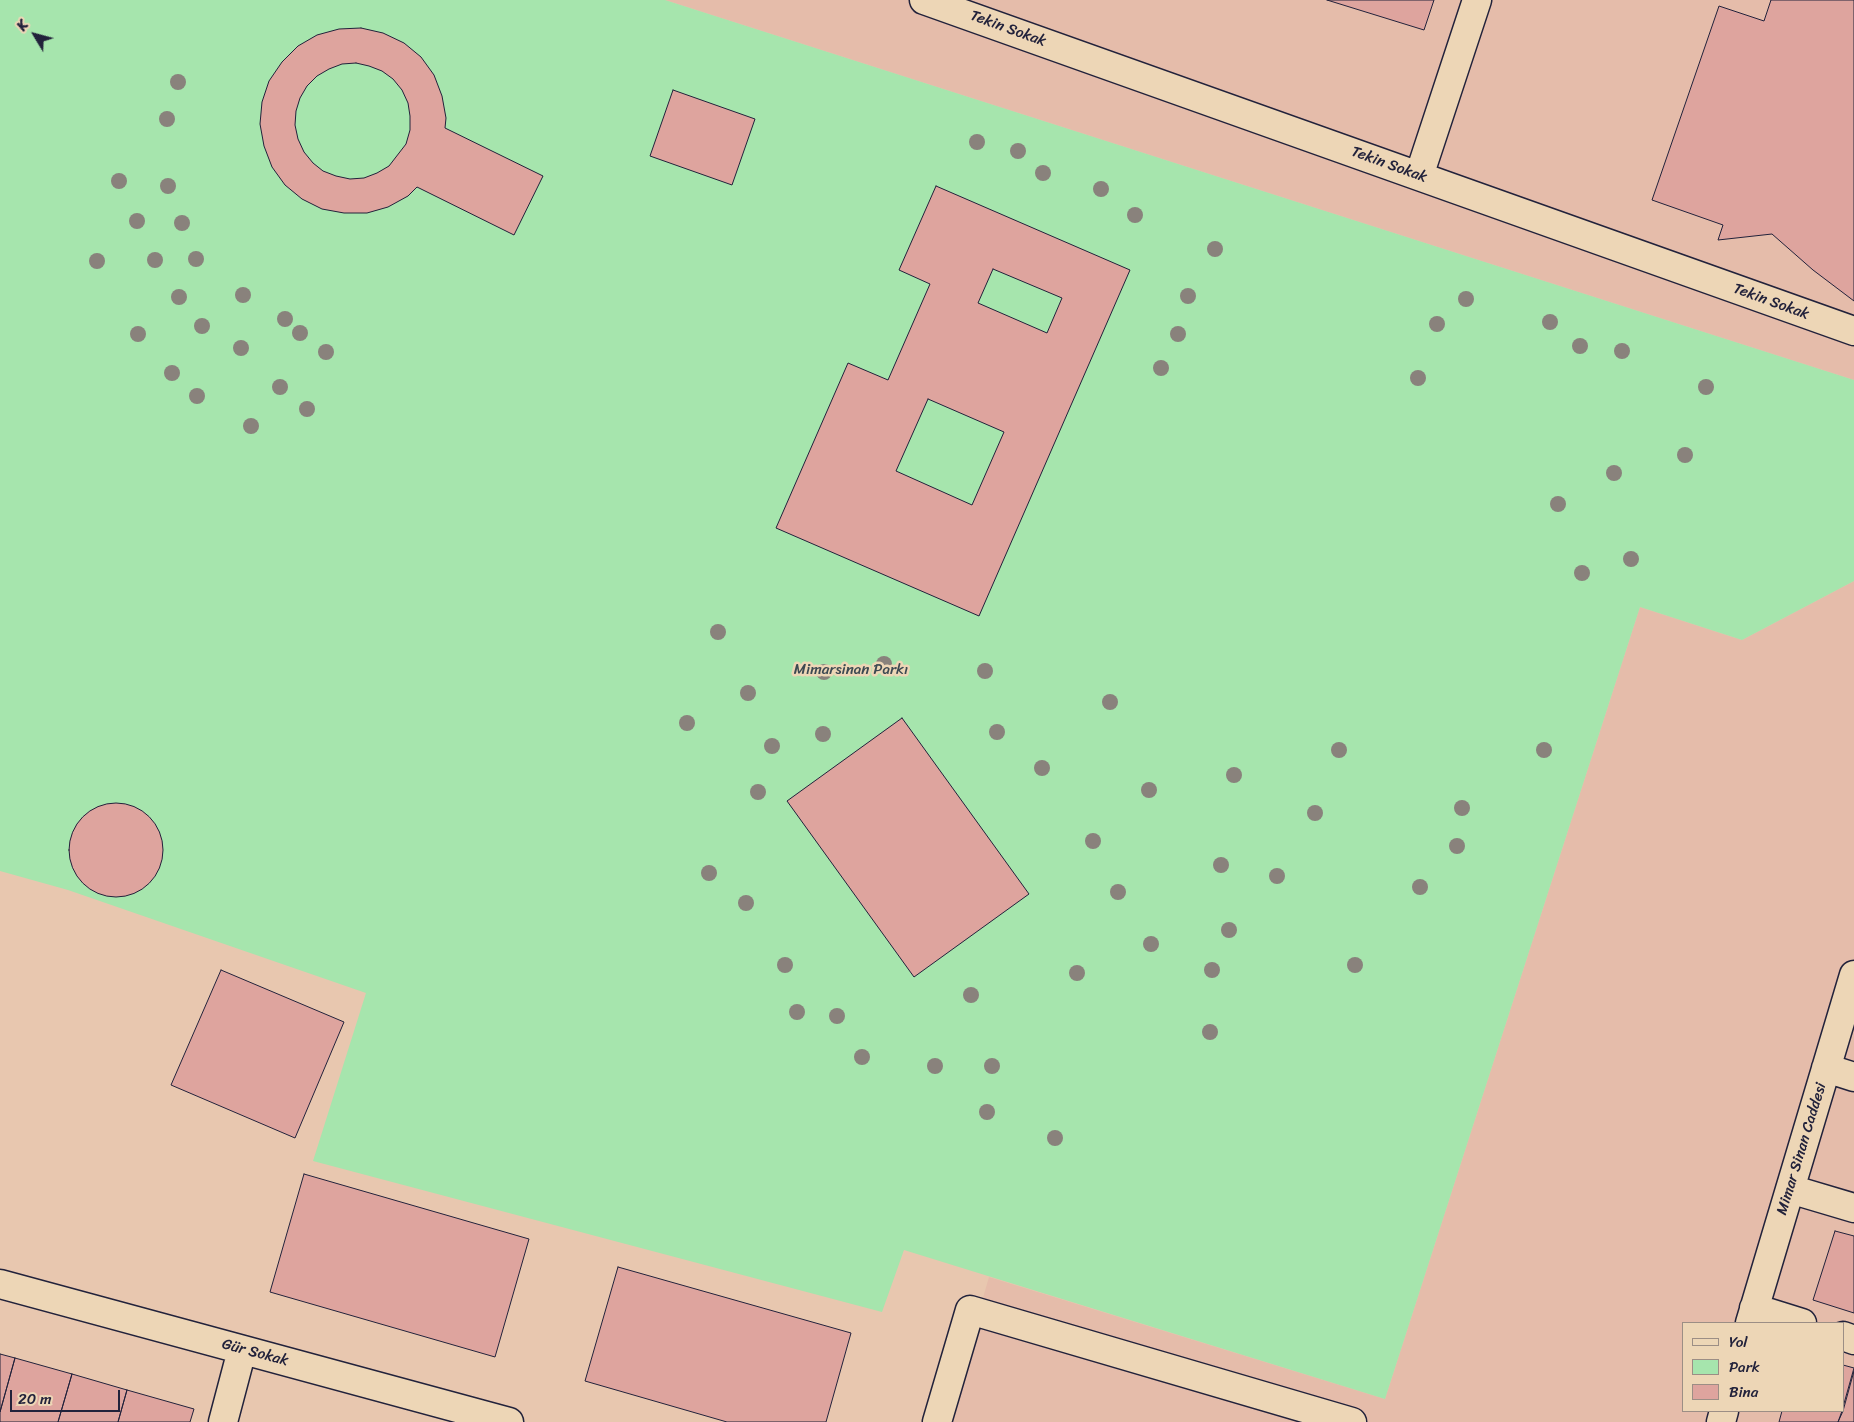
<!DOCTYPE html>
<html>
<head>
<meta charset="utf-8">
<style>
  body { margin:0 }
  #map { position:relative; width:1854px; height:1422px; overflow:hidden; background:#e8c7af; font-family:Sriracha,sans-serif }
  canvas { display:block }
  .legend { position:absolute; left:1682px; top:1322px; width:162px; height:90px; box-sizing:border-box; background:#edd6b6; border:1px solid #9c8e85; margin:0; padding:6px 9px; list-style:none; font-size:15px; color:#22223b }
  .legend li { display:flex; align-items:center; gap:10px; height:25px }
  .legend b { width:25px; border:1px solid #9c8e85 }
  .north { position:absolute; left:10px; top:10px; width:50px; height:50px; -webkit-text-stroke:4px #edd6b6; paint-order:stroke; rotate:307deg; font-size:14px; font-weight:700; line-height:20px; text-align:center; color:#22223b }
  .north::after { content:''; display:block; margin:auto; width:18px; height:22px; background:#22223b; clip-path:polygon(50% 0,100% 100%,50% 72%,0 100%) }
  .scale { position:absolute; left:10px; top:1390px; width:110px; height:22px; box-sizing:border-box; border:2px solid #22223b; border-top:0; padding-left:6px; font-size:15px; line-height:18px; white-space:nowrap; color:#22223b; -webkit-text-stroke:4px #edd6b6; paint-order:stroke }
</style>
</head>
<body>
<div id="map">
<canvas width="1854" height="1422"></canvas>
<ul class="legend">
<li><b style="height:6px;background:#edd6b6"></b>Yol</li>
<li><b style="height:14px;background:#a6e5ad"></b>Park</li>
<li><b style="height:14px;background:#dea49e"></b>Bina</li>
</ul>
<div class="north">K</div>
<div class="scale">20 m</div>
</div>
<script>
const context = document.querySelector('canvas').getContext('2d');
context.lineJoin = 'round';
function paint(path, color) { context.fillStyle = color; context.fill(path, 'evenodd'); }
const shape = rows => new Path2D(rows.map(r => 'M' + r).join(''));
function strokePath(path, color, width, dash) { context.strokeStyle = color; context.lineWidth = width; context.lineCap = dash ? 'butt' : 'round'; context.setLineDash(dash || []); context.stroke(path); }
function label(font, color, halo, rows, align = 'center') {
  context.font = font + ' Sriracha,sans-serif'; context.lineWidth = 5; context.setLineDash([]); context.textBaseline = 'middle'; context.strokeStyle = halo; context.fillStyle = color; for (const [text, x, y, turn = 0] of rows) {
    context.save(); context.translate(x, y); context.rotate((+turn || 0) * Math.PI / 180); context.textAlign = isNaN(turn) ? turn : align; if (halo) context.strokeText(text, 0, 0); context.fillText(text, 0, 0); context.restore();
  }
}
const built = shape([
  [665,0,1854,0,1854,380],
  [1854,581,1854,1422,947,1422,989,1277,1385,1399,1640,607,1742,640],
  [1683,1323,1843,1323,1843,1411,1683,1411]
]);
const green = shape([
  [0,0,665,0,1854,380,1854,581,1742,640,1640,607,1385,1399,904,1250,882,1312,313,1161,366,993,68,890,0,871]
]);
const building = shape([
  [1327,0,1434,0,1424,30,1327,0],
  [1771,0,1854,0,1854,301,1813,270,1772,234,1718,240,1723,225,1652,200,1719,6,1764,21,1771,0],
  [361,28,383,33,404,43,421,57,434,75,442,96,446,118,445,128,543,176,514,235,417,187,408,196,388,207,367,213,344,213,322,209,302,199,285,185,272,167,264,146,260,124,262,102,269,81,282,62,298,46,317,35,339,29,361,28],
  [356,63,369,66,382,71,393,79,402,90,408,103,410,116,410,130,406,144,389,166,377,173,364,178,350,179,336,176,323,171,313,163,304,152,298,139,295,125,296,111,300,98,307,86,317,76,329,69,342,64,356,63],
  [673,90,755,119,732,185,650,156,673,90],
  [936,186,1130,270,979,616,776,528,848,363,888,380,930,284,899,270,936,186],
  [993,269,1062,298,1047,333,978,303,993,269],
  [928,399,1004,432,972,505,896,471,928,399],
  [902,718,1029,894,914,977,787,801,902,718],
  '69 850a47 47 0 1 1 94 0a47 47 0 1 1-94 0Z',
  [221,970,344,1022,295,1138,171,1085,221,970],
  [304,1174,529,1239,495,1357,270,1292,304,1174],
  [1835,1231,1854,1236,1854,1313,1813,1300,1835,1231],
  [618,1267,851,1333,826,1422,727,1422,585,1381,618,1267],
  [0,1354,15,1358,0,1412,0,1354],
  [15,1358,72,1374,58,1422,0,1422,0,1412,15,1358],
  [1843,1365,1854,1368,1843,1407,1843,1365],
  [1854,1371,1854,1422,1838,1422,1843,1411,1854,1371],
  [72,1374,127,1390,118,1422,58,1422,72,1374],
  [127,1390,194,1409,190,1422,118,1422,127,1390],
  [1782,1411,1842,1411,1838,1422,1779,1422,1782,1411]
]);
const street = shape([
  [924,0,1854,331],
  [1419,176,1477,0],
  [1826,1068,1854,1077],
  [1790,1189,1854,1208],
  [0,1284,509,1422],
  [1754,1308,1802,1323],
  [1750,1323,1854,975],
  [1843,1336,1854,1340],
  [223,1422,242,1350],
  [937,1422,970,1310,1352,1422],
  [1721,1422,1724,1411]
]);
const trees = [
  [178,82],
  [167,119],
  [977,142],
  [1018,151],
  [1043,173],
  [119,181],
  [168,186],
  [1101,189],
  [1135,215],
  [137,221],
  [182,223],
  [1215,249],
  [196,259],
  [155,260],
  [97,261],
  [243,295],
  [1188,296],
  [179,297],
  [1466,299],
  [285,319],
  [1550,322],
  [1437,324],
  [202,326],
  [300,333],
  [138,334],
  [1178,334],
  [1580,346],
  [241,348],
  [1622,351],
  [326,352],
  [1161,368],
  [172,373],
  [1418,378],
  [280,387],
  [1706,387],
  [197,396],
  [307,409],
  [251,426],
  [1685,455],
  [1614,473],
  [1558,504],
  [1631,559],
  [1582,573],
  [718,632],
  [884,664],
  [985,671],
  [824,672],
  [748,693],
  [1110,702],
  [687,723],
  [997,732],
  [823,734],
  [772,746],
  [1339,750],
  [1544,750],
  [1042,768],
  [1234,775],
  [1149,790],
  [758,792],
  [1462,808],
  [1315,813],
  [1093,841],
  [1457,846],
  [1221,865],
  [709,873],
  [1277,876],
  [1420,887],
  [1118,892],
  [746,903],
  [1229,930],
  [1151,944],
  [785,965],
  [1355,965],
  [1212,970],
  [1077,973],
  [971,995],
  [797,1012],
  [837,1016],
  [1210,1032],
  [862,1057],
  [935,1066],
  [992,1066],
  [987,1112],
  [1055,1138]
];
const streetNames = [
  ["Tekin Sokak",1008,29,20],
  ["Tekin Sokak",1389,165,20],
  ["Tekin Sokak",1771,302,20],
  ["Mimar Sinan Caddesi",1802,1149,-73],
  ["Gür Sokak",255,1353,15]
];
const parkNames = [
  ["Mimarsinan Parkı",851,670]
];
paint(built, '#e5bcaa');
paint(green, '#a6e5ad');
paint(building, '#dea49e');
strokePath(building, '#22223b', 1);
strokePath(street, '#22223b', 31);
strokePath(street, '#edd6b6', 28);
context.fillStyle = '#89827c';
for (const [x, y] of trees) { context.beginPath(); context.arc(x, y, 8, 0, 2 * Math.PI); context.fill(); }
label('15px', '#22223b', '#edd6b6', streetNames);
label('15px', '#3c4952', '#edd6b6', parkNames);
</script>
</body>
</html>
